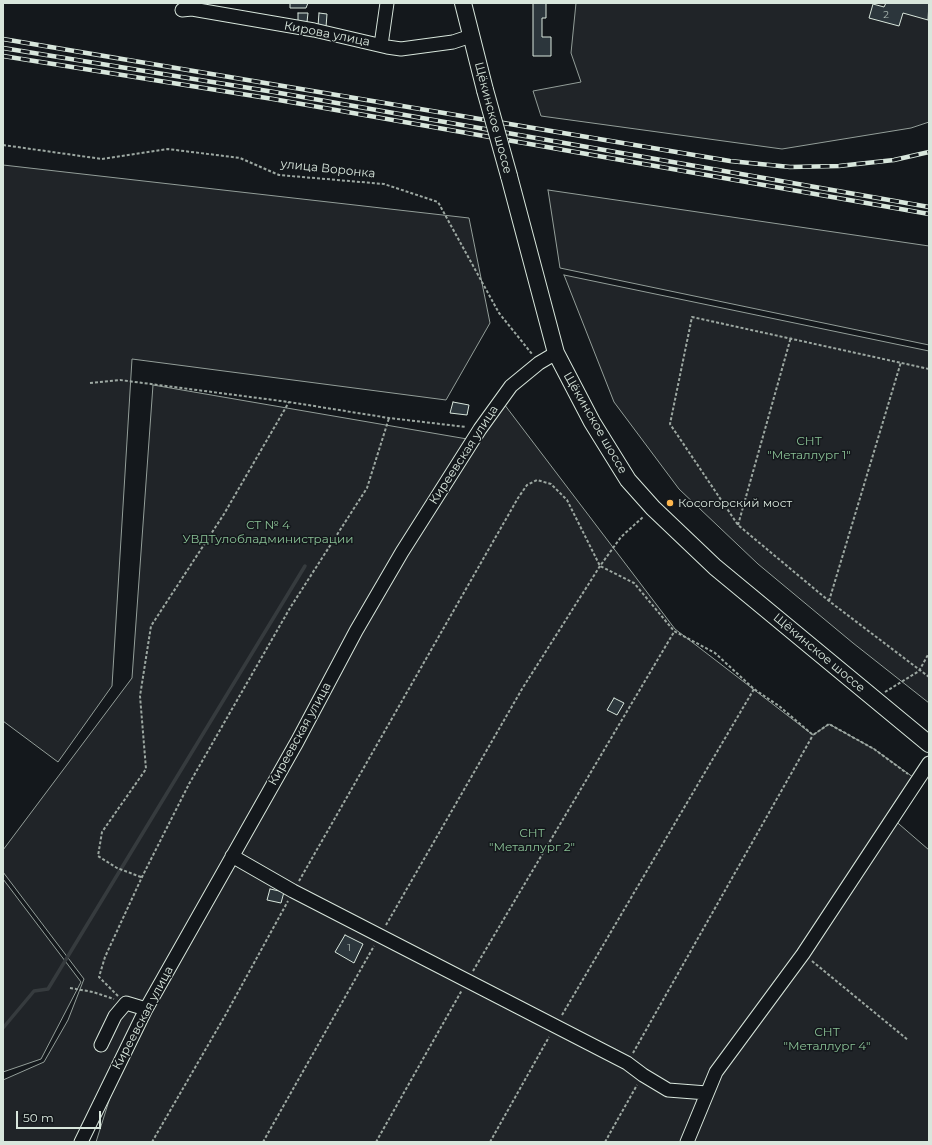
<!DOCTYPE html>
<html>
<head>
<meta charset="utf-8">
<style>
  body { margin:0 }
  #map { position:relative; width:932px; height:1145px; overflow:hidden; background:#14181c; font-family:Montserrat,sans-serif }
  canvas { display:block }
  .frame { position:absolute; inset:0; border:4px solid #d8e6dc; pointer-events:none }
  .scale { position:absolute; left:16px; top:1111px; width:85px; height:18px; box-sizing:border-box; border:2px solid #d8e6dc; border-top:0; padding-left:5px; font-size:12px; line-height:14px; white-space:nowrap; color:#d8e6dc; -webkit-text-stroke:3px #14181c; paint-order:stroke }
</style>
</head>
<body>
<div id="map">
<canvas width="932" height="1145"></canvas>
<div class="frame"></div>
<div class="scale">50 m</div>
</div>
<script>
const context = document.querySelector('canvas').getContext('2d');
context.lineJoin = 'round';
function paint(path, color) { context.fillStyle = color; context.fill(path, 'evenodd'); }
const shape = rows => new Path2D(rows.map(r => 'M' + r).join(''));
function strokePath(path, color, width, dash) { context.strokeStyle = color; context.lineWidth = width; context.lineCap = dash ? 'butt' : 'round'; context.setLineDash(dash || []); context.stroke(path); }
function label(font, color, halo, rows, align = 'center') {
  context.font = font + ' Montserrat,sans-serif'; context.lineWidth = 3; context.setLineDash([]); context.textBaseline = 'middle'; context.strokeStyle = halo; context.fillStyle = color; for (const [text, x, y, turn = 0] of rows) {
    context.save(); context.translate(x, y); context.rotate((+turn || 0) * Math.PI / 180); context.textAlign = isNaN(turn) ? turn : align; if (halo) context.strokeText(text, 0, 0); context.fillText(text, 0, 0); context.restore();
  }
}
const green = shape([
  [576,3,929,3,929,122,911,128,782,149,541,116,533,91,581,82,571,53,576,3],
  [3,165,469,218,490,323,446,400,132,359,112,686,58,762,3,721,3,165],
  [548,190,929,246,929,345,560,268,548,190],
  [564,275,929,351,929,703,853,643,758,564,679,489,614,402,564,275],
  [153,385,473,440,501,400,675,629,813,735,829,724,874,749,917,780,892,818,929,850,929,1142,96,1142,124,1053,81,1142,3,1142,3,1080,44,1062,68,1020,84,979,3,872,3,850,132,678,153,385],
  [3,879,81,982,41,1059,3,1072,3,879]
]);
const stream = shape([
  [3,1028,34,991,48,989,305,566]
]);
const building = shape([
  [290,3,308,3,306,8,290,8,290,3],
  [533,3,546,3,546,18,542,18,542,37,551,37,551,56,533,56,533,3],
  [886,3,929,3,928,20,903,13,899,26,869,18,873,4,884,7,886,3],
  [298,13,308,13,307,22,298,21,298,13],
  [319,13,327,14,326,27,318,26,319,13],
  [453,402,469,405,467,415,450,413,453,402],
  [614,698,624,703,617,715,607,710,614,698],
  [270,889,284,892,281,903,267,900,270,889],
  [345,935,363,944,354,963,335,952,345,935]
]);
const path = shape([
  [3,145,102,159,168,149,240,158,279,175,384,184,438,202,499,313,532,354],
  [929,369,692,317,670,424,738,525,829,601,929,677],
  [90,383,120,380,289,402,389,418,466,427],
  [738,525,791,337],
  [829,601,901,362],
  [885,692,919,671,929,653],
  [141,877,117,868,98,856,102,832,146,769,140,696,151,626,224,514,289,402],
  [299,881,518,498,527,485,537,480,551,484,567,500,600,566,634,583,674,631,715,653,754,689,779,706,813,735,829,724,874,749,908,774],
  [386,925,522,689,600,566,621,537,643,517],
  [812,961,908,1040],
  [473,971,674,632],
  [70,988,93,992,114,999],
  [118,996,99,977,105,957,142,877,189,784,290,608,367,488,389,418],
  [562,1015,754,689],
  [633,1053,813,735],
  [152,1142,226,1014,288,901],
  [263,1142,374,946],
  [376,1142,462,990],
  [490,1142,549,1037],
  [605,1142,637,1085]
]);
const minor = shape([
  [182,10,192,9,314,30,387,47,401,49,453,42,471,36],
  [381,45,387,3],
  [232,856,293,891,627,1063,643,1075,668,1090,707,1093],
  [101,1045,115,1016,126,1003,146,1009],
  [81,1142,146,1009,297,742,356,631,402,552,480,429,511,386,539,363,556,353],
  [687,1142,716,1072,803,954,929,763]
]);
const major = shape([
  [463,3,485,90],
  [509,176,556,353,592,422,628,480,653,508,715,567,929,744]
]);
const rail = shape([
  [3,39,730,161,790,167,839,166,894,160,929,152],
  [3,48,274,92,929,207],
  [3,56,273,99,929,214]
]);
const majorBridge = shape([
  [485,90,509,176]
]);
const markers = [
  [670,503,4,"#ffb74d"]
];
const numberNames = [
  ["2",886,15],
  ["1",349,948]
];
const streetNames = [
  ["Кирова улица",327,34,11],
  ["Щёкинское шоссе",493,118,75],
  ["улица Воронка",328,169,6],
  ["Щёкинское шоссе",595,423,60],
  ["Киреевская улица",464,455,-57],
  ["Щёкинское шоссе",819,653,40],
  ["Киреевская улица",300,734,-61],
  ["Киреевская улица",143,1018,-62]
];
const parkNames = [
  ["СНТ",809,441],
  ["\"Металлург 1\"",809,455],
  ["СТ № 4",268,525],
  ["УВДТулобладминистрации",268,539],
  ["СНТ",532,833],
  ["\"Металлург 2\"",532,847],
  ["СНТ",827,1032],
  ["\"Металлург 4\"",827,1046]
];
const poiNames = [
  ["Косогорский мост",678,503]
];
paint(green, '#202428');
strokePath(green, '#939e99', 1);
strokePath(stream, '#363b3e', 3.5);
paint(building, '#2c363c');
strokePath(building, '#d8e6dc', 1);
strokePath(minor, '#d8e6dc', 15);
strokePath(major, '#d8e6dc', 18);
strokePath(path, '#9da8a2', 2, [3, 2]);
strokePath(minor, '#14181c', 13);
strokePath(major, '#14181c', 16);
strokePath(rail, '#d8e6dc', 4.5);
strokePath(rail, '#14181c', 3, [9]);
strokePath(majorBridge, '#d8e6dc', 18, []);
strokePath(majorBridge, '#14181c', 16);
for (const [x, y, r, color] of markers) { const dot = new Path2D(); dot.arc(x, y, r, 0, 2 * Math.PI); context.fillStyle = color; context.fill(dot); strokePath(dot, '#14181c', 1.5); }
label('10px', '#adbab4', null, numberNames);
label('12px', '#d8e6dc', '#14181c', streetNames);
label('12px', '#8ac095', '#14181c', parkNames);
label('12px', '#d8e6dc', '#14181c', poiNames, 'left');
</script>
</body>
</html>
